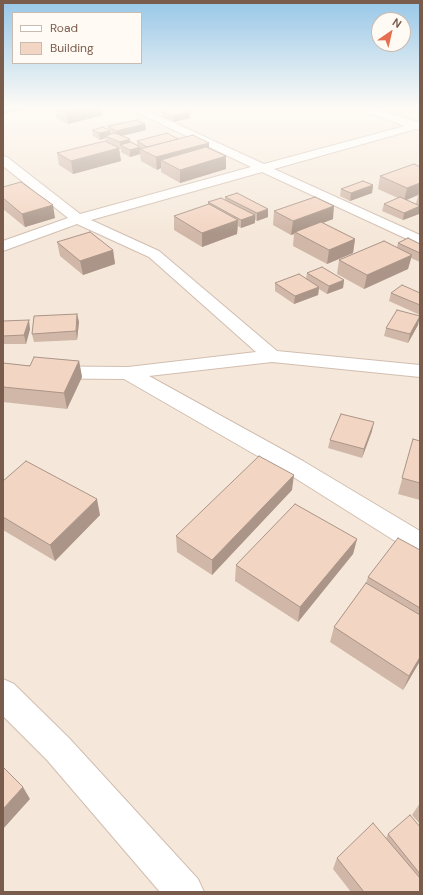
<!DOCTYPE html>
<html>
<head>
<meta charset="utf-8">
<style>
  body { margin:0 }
  #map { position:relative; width:423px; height:895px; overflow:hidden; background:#fdf6ec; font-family:"DM Sans",sans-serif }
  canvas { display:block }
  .frame { position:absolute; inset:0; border:4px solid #7a5c4d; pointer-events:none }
  .legend { position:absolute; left:12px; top:12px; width:130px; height:52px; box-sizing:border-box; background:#fffaf3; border:1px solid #cabbb1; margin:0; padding:5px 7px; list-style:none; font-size:12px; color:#7a5c4d }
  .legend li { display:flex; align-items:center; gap:8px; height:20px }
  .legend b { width:20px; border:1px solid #cabbb1 }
  .north { position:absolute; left:371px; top:12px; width:40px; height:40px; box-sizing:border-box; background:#fffaf3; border:1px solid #cabbb1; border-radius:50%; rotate:34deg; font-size:11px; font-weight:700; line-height:16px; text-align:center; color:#7a5c4d }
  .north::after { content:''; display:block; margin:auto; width:14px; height:18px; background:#e76f51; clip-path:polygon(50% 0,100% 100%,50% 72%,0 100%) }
</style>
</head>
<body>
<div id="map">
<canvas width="423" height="895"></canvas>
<div class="frame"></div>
<ul class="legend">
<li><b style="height:5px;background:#fff"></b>Road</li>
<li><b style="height:11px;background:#f3d5c3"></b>Building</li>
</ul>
<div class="north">N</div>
</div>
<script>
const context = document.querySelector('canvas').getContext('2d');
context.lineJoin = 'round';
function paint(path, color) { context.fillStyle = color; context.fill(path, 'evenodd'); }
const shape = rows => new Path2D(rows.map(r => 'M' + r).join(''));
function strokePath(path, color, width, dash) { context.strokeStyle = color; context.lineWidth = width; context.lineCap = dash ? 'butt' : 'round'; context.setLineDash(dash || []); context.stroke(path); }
const residential = shape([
  [3,108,420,108,420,892,3,892]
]);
const street = shape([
  [128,108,142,108,264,164,405,126,360,110,359,108,375,108,417,122,420,122,420,130,416,129,274,169,420,235,420,245,262,172,91,220,159,251,277,351,420,365,420,377,272,362,149,376,303,461,420,531,420,554,411,551,287,473,124,379,3,378,3,366,128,367,256,352,149,257,77,224,3,251,3,241,68,218,3,166,3,156,7,157,80,214,251,167,128,108],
  [3,679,14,684,69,738,198,879,204,892,160,892,47,760,3,716,3,679]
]);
const wall = shape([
  [54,108,102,108,103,115,68,124,56,118],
  [162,111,190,118,173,122,162,117],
  [108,126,146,130,122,136,130,142,137,145,137,141,178,139,209,148,226,169,180,183,161,172,161,168,157,170,141,161,140,154,130,157,121,152,121,149,119,149,121,161,73,174,59,165,57,153,106,141,106,138,100,140,93,136,92,130,108,130],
  [420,167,420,209,419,214,403,220,382,211,384,204,398,198,378,189,380,176],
  [418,195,416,204,406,200,407,200],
  [373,185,372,193,350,201,340,196,341,189],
  [3,187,55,218,25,227,3,209],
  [225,197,268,217,257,221,255,220,255,223,241,228,238,226,237,234,202,247,174,230,174,216,208,205,208,202,225,200],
  [274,211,333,219,323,223,355,239,353,253,327,264,293,246,294,234,291,235,273,225],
  [57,242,113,250,115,264,83,275,60,256],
  [398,243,420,244,420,262,411,258,408,269,364,289,337,274,339,260,397,247],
  [307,273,344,280,343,288,327,294,319,289,318,295,294,304,275,291,275,283,306,279],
  [391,293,420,293,420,315,389,301],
  [77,314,79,322,77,340,34,342,32,334],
  [3,321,30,329,26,344,3,344],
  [418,325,408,343,384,336,386,328],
  [79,361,82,377,67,409,3,402,3,363,30,366],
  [372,431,362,458,328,448,330,440],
  [413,439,420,441,420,500,398,494],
  [3,481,100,515,55,561,3,530],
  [292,490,212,575,177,552,176,536],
  [357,539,353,554,298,622,235,581,236,565],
  [420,550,420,661,403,690,330,642,334,627,366,583,368,577],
  [420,803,420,824,412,815],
  [420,827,420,892,351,892,333,869,337,858,386,838,388,834]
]);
const shadedWall = shape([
  [3,108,26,108,26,109,3,114],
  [83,108,102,108,103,115,68,124,67,112],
  [189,112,190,118,173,122,173,116],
  [145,124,146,130,117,137,116,131],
  [110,131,110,137,105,136,106,138,100,140,99,133],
  [130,139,130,146,120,145,120,149,120,142],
  [209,143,209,155,161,160,161,168,157,170,156,157],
  [140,147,140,154,130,157,130,150],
  [119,148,121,161,73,174,71,161],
  [226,156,226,169,180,183,180,170],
  [420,183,420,194,418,194,418,195,404,201,407,188],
  [373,185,372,193,350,201,351,193],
  [53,205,55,218,25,227,22,214],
  [334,206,333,219,296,233,295,232,294,234,291,235,293,221],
  [420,206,419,214,403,220,404,213],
  [268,209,268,217,257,221,257,213],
  [255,215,255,223,241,228,241,220],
  [238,220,237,234,202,247,202,233],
  [355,239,353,253,327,264,329,250],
  [113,250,115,264,83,275,80,261],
  [412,255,408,269,364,289,367,275],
  [344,280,343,288,327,294,329,286],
  [319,287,318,295,294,304,295,296],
  [77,314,79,322,77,340,76,331],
  [420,316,418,325,408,343,410,334],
  [29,320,30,329,26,344,24,335],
  [79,361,82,377,67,409,64,393],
  [374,422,372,431,362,458,364,449],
  [294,475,292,490,212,575,212,560],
  [97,499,100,515,55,561,50,545],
  [357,539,353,554,298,622,300,607],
  [420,657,420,661,403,690,409,676],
  [23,787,30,799,3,829,3,809]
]);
const building = shape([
  [58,108,83,108,67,112,58,108],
  [171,108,181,108,189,112,173,116,162,111,171,108],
  [137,120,145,124,116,131,108,126,137,120],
  [103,127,110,131,99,133,92,130,103,127],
  [115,133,130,139,120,142,105,136,115,133],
  [167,133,178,139,147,147,137,141,167,133],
  [193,135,209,143,156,157,140,149,193,135],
  [105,141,119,148,71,161,57,153,105,141],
  [131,142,140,147,130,150,120,145,131,142],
  [206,147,226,156,180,170,161,160,206,147],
  [414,164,420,167,420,183,407,188,380,176,414,164],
  [363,181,373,185,351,193,341,189,363,181],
  [21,182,53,205,22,214,3,198,3,187,21,182],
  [237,193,268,209,257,213,225,197,237,193],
  [315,197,334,206,293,221,274,211,315,197],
  [400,197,420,206,404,213,384,204,400,197],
  [221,198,255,215,241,220,208,202,221,198],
  [209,204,238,220,202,233,174,216,209,204],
  [321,222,355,239,329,250,295,232,321,222],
  [90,232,113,250,80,261,57,242,90,232],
  [408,238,420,244,420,253,398,243,408,238],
  [384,241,412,255,367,275,339,260,384,241],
  [322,267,344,280,329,286,307,273,322,267],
  [299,274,319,287,295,296,275,283,299,274],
  [402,285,420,293,420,305,391,293,402,285],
  [397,310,420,316,410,334,386,328,397,310],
  [77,314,76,331,32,334,34,316,77,314],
  [29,320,24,335,3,336,3,321,29,320],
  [34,357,79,361,64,393,3,387,3,363,30,366,34,357],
  [341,414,374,422,364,449,330,440,341,414],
  [413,439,420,441,420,483,402,478,413,439],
  [259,456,294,475,212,560,176,536,259,456],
  [26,461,97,499,50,545,3,517,3,481,26,461],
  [295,504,357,539,300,607,236,565,295,504],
  [398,538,420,550,420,608,368,577,398,538],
  [366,583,420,615,420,657,409,676,334,627,366,583],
  [3,767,23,787,3,809,3,767],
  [410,815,420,827,420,874,388,834,410,815],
  [373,823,420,878,420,892,364,892,337,858,373,823]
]);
paint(residential, '#f5e8da');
strokePath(street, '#d1beb0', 2);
paint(street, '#fff');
paint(wall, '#d1b7a8');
paint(shadedWall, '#aa9588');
paint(building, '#f3d5c3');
strokePath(building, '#aa9588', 1);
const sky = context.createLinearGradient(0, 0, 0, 234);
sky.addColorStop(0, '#97c7e8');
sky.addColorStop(0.46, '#fefbf6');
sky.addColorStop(1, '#fefbf600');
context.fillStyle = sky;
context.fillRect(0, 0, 423, 234);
</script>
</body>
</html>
